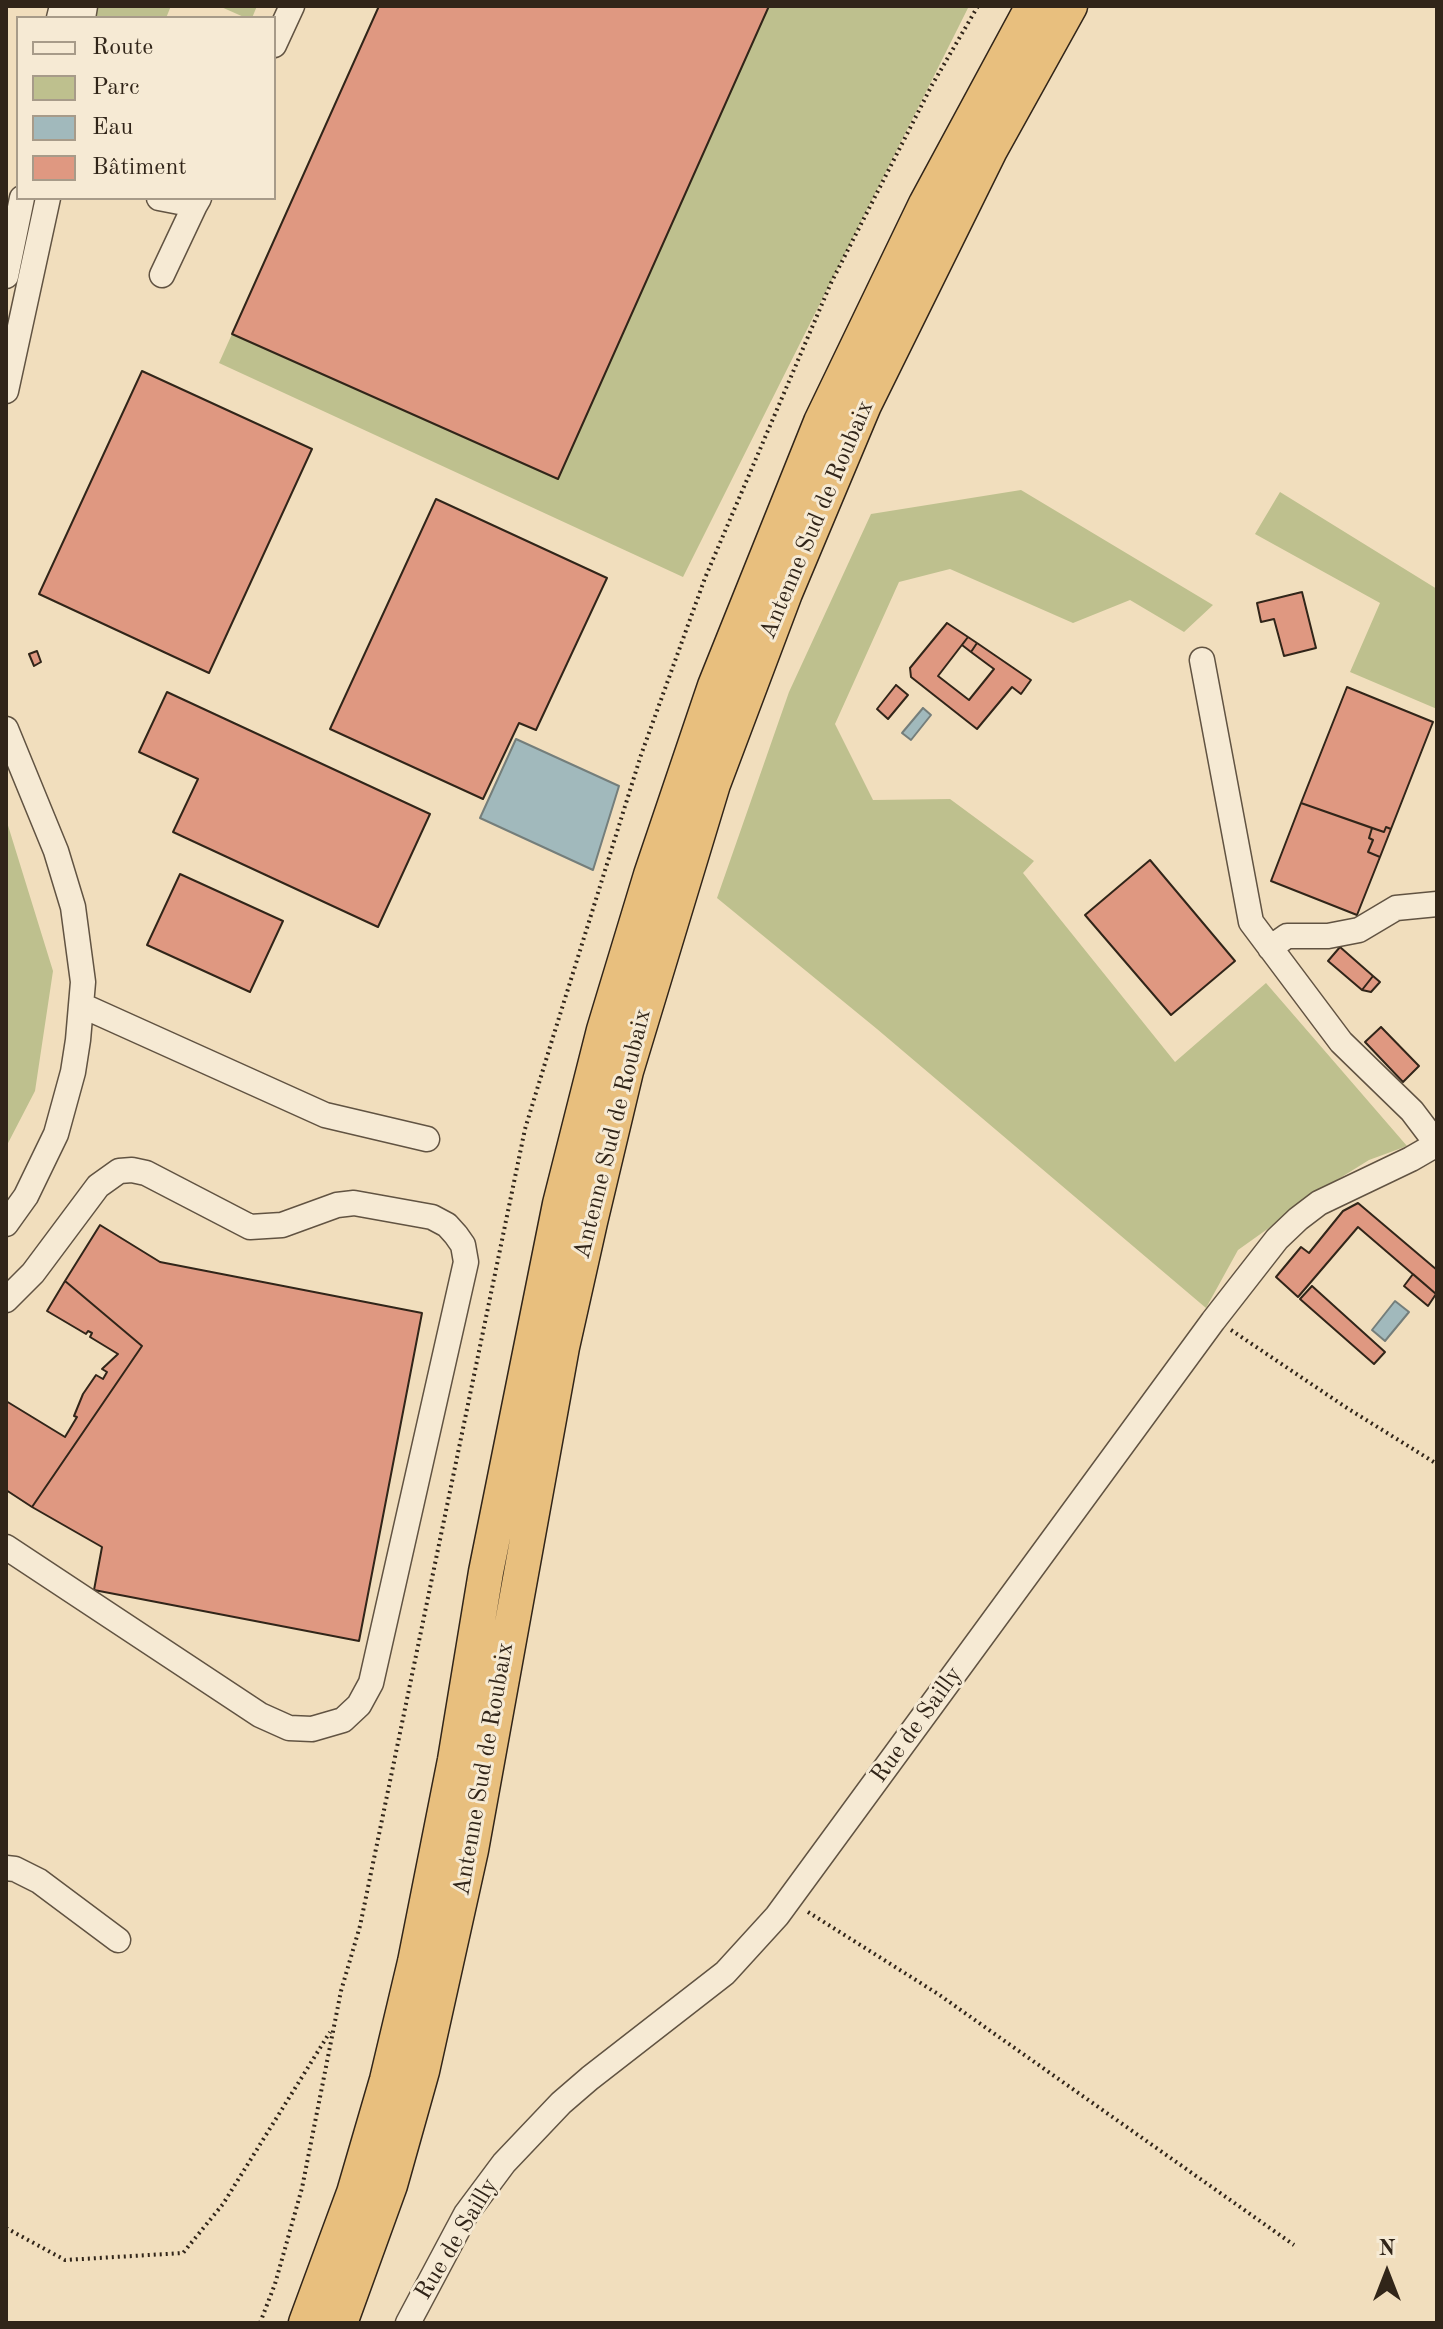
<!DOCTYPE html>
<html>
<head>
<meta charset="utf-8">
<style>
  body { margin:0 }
  #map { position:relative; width:1443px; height:2329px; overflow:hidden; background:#f1debd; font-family:"Old Standard TT",serif }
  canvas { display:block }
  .frame { position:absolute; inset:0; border:8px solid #312519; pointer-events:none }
  .legend { position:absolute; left:16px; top:16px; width:260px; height:184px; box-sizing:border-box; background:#f6ead4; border:2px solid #a79b89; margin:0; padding:10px 14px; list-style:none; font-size:24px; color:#312519 }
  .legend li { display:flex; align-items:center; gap:16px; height:40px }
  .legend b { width:40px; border:2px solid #a79b89 }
  .north { position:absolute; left:1347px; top:2233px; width:80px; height:80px; -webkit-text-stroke:6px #f6ead4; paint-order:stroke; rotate:0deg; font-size:22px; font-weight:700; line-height:32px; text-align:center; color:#312519 }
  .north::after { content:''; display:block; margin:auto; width:28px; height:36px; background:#312519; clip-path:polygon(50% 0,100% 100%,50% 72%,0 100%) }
</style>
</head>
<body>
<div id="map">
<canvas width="1443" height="2329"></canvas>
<div class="frame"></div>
<ul class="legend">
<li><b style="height:10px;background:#f6ead4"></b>Route</li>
<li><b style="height:22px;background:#bec08e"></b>Parc</li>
<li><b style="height:22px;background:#a1b9bc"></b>Eau</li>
<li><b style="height:22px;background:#df9881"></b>Bâtiment</li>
</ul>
<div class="north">N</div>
</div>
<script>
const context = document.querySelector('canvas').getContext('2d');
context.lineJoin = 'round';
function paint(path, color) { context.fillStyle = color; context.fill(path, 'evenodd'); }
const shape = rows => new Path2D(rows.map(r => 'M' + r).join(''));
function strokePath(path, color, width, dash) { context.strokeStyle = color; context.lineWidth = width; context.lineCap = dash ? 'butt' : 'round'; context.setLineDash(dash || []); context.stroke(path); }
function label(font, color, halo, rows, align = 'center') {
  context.font = font + ' "Old Standard TT",serif'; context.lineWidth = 6; context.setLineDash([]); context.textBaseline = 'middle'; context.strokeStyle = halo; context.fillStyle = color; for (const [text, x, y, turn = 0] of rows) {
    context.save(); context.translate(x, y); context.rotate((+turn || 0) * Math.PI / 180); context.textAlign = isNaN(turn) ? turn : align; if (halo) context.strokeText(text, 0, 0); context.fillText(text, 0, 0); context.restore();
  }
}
const green = shape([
  [92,6,171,6,166,18,90,18],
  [219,6,257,6,252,18,246,18],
  [769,6,969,6,683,577,219,363,232,334],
  [1021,490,1213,605,1184,632,1130,600,1073,623,950,569,899,582,835,724,873,800,950,799,1034,861,1023,873,1175,1062,1266,983,1407,1146,1369,1160,1332,1183,1238,1250,1206,1308,877,1029,717,898,789,692,871,514],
  [1280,492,1437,589,1437,709,1350,672,1380,603,1255,534],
  [6,819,53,971,35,1091,6,1147]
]);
const water = shape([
  [923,708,931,715,911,740,902,733,923,708],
  [516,739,619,786,593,870,480,818,516,739],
  [1395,1301,1409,1312,1385,1341,1372,1330,1395,1301]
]);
const building = shape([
  [379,6,769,6,558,479,232,334,379,6],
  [142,371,312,449,209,673,39,594,142,371],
  [436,499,607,578,536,730,519,723,483,799,330,729,436,499],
  [1302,592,1316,648,1284,656,1274,619,1261,622,1257,603,1302,592],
  [947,623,968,637,938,676,969,700,994,669,971,652,977,643,1031,680,1021,694,1012,687,977,729,911,677,910,668,947,623],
  [968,637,977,643,971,652,962,645,968,637],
  [37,651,41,662,34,666,29,654,37,651],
  [896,685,908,695,888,719,877,709,896,685],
  [1347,687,1433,722,1391,829,1386,827,1384,832,1301,803,1347,687],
  [167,692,430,814,378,927,173,832,198,779,139,752,167,692],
  [1301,803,1372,828,1369,838,1373,840,1368,852,1380,857,1357,915,1271,881,1301,803],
  [1386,827,1391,829,1380,857,1368,852,1373,840,1369,838,1372,828,1384,832,1386,827],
  [1150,860,1235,961,1171,1015,1085,915,1150,860],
  [180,874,283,921,250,992,147,945,180,874],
  [1340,947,1373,976,1362,990,1328,961,1340,947],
  [1373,976,1380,982,1371,992,1362,990,1373,976],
  [1381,1027,1419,1066,1403,1082,1365,1042,1381,1027],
  [1358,1203,1437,1270,1436,1294,1358,1227,1298,1297,1276,1277,1301,1247,1309,1253,1343,1211,1358,1203],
  [100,1225,160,1262,422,1313,359,1641,94,1590,102,1547,32,1507,142,1346,65,1281,100,1225],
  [1413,1274,1436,1294,1428,1306,1404,1286,1413,1274],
  [65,1281,142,1346,32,1507,6,1490,6,1401,65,1437,77,1417,74,1416,83,1394,96,1375,103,1379,107,1372,102,1369,118,1354,90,1337,92,1333,88,1331,86,1334,47,1311,65,1281],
  [1312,1286,1385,1352,1374,1364,1300,1299,1312,1286]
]);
const path = shape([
  [1231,1330,1347,1408,1437,1464],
  [808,1912,938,1994,1294,2245],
  [6,2228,65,2260,183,2253,223,2204,330,2032],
  [260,2323,275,2284,302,2188,341,1991,360,1926,525,1129,553,1037,641,755,705,578,831,283,932,85,978,6]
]);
const minor = shape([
  [59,18,62,6],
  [83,18,85,6],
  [274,45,292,6],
  [159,198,195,205,199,198],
  [162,275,195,205],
  [6,276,22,198],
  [6,391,48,198],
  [1202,660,1251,922,1341,1042,1412,1111,1437,1144],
  [6,729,56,851,73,907,83,982,78,1040,73,1072,56,1134,26,1196,6,1224],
  [1270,948,1287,936,1328,936,1359,930,1396,908,1437,904],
  [81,1005,325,1115,427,1139],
  [6,1300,33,1273,98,1186,119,1171,132,1170,146,1173,250,1227,282,1225,337,1205,354,1203,432,1217,447,1225,456,1235,463,1245,466,1262,371,1683,359,1705,343,1720,312,1729,289,1728,260,1715,6,1547],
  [6,1868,15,1869,39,1881,118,1940],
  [408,2323,466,2214,504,2163,561,2103,590,2078,725,1973,777,1916,1213,1321,1277,1239,1298,1219,1319,1203,1411,1159,1437,1144]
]);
const highway = shape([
  [306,2323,354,2193,387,2080,415,1962,455,1760,486,1572,560,1204,604,1030,651,875,715,686,821,422,926,204,1033,6],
  [340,2323,390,2185,422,2071,471,1850,562,1347,590,1222,626,1071,713,784,785,593,864,405,990,150,1070,6]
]);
const streetNames = [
  ["Antenne Sud de Roubaix",817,520,-67],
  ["Antenne Sud de Roubaix",613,1134,-76],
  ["Rue de Sailly",917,1725,-54],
  ["Antenne Sud de Roubaix",484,1769,-80],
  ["Rue de Sailly",457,2239,-59]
];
paint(green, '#bec08e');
paint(water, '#a1b9bc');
strokePath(water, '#747e7b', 2);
paint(building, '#df9881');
strokePath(building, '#312519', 2);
strokePath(minor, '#615342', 27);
strokePath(highway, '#312519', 37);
strokePath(path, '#312519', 4, [2, 4]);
strokePath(minor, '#f6ead4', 24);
strokePath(highway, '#e8bf7e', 34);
label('24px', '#312519', '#f6ead4', streetNames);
</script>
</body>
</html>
